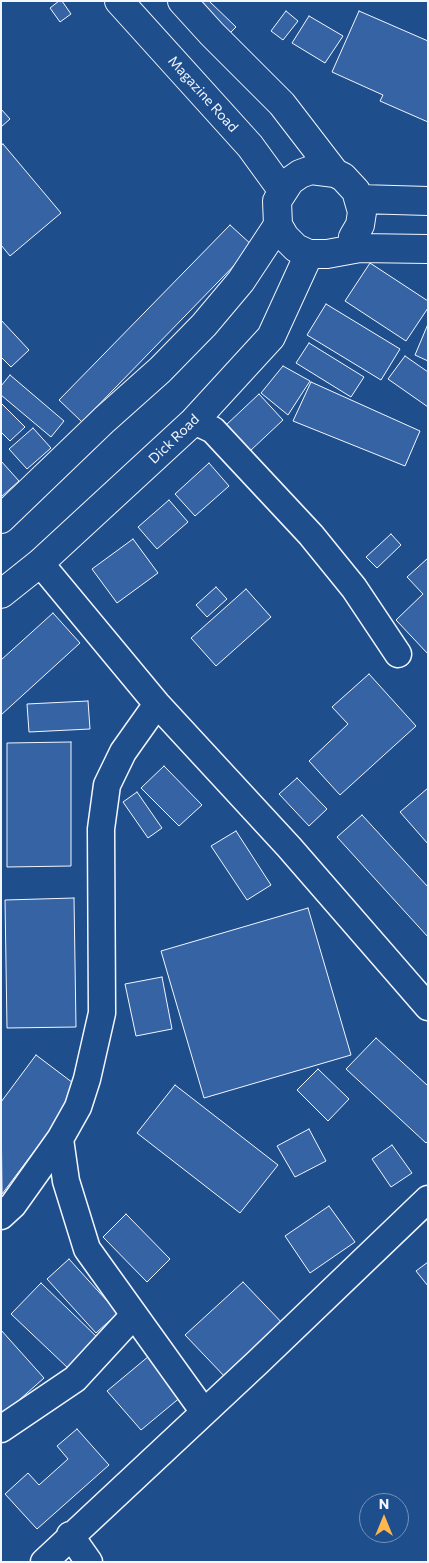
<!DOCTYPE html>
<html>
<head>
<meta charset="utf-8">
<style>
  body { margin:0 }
  #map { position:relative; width:429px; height:1563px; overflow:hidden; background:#1f4e8c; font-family:Commissioner,sans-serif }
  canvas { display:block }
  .frame { position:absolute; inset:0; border:2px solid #f2f6ff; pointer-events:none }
  .north { position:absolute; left:359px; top:1493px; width:50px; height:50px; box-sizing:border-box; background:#1f4e8c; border:1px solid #7391ba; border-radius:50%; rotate:0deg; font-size:14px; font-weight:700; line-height:20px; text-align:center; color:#f2f6ff }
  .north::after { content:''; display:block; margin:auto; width:18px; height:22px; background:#ffb74d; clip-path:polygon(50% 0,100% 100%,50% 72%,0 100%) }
</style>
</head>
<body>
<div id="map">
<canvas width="429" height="1563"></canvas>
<div class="frame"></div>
<div class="north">N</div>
</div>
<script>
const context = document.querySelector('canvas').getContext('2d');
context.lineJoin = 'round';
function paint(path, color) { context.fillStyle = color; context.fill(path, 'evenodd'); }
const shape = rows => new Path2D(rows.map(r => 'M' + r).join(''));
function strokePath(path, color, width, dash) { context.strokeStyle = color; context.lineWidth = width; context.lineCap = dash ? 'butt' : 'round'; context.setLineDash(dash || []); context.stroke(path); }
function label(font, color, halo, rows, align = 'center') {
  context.font = font + ' Commissioner,sans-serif'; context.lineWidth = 4; context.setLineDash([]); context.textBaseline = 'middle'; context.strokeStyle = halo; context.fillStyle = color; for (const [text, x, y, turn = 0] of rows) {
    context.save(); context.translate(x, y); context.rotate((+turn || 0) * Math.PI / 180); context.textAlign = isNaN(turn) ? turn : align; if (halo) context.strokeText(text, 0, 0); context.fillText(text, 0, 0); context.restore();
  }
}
const building = shape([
  [59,1,62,1,71,14,60,22,50,8,59,1],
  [193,1,209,1,236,27,228,35,193,1],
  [286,11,298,21,283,40,271,31,286,11],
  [359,11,428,41,428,122,380,101,383,95,332,72,359,11],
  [309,16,343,36,325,63,292,43,309,16],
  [1,109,10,119,1,127,1,109],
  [3,144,61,213,10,256,1,245,1,145,3,144],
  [230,225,253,246,82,422,59,400,230,225],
  [370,263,428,301,428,308,406,341,345,301,370,263],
  [326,304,400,349,381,380,307,335,326,304],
  [1,320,29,350,11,367,1,357,1,320],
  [428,324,428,361,415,355,428,324],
  [309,343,364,377,351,397,296,363,309,343],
  [405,356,428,372,428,407,388,379,405,356],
  [283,366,310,381,288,415,261,393,283,366],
  [10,375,64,421,51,437,1,395,1,386,10,375],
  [311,382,420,431,405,466,293,421,311,382],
  [259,394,283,420,250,451,226,425,259,394],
  [1,403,25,427,10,441,1,432,1,403],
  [33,428,51,448,27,469,9,449,33,428],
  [1,461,19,481,1,497,1,461],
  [209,463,229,486,195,516,175,494,209,463],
  [169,500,188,522,157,549,138,527,169,500],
  [391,534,401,545,377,568,366,557,391,534],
  [133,539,158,573,117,603,92,569,133,539],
  [428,558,428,654,396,620,423,594,407,577,428,558],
  [216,587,227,599,207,617,196,605,216,587],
  [246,589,271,617,216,666,191,638,246,589],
  [53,613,80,643,1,715,1,660,53,613],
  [369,674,416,726,340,795,309,761,348,724,332,707,369,674],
  [88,701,90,729,29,732,27,704,88,701],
  [71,742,71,866,7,867,7,743,71,742],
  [164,766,202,805,179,826,141,788,164,766],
  [297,778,327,809,309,826,279,794,297,778],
  [428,788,428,844,400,812,428,788],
  [137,792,162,828,148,838,123,802,137,792],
  [362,815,428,887,428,937,337,837,362,815],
  [236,831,271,885,247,900,211,846,236,831],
  [74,898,76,1027,7,1028,5,900,74,898],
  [308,908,351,1055,204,1098,161,951,308,908],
  [162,977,172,1029,136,1036,125,984,162,977],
  [376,1038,428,1086,428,1141,426,1143,346,1069,376,1038],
  [36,1055,81,1089,2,1194,1,1102,36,1055],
  [318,1069,349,1099,328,1121,297,1090,318,1069],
  [175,1085,278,1165,240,1213,137,1133,175,1085],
  [309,1129,326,1161,295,1177,277,1146,309,1129],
  [392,1145,412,1173,391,1187,372,1159,392,1145],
  [329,1206,355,1242,310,1273,285,1236,329,1206],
  [126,1214,170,1259,147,1282,103,1237,126,1214],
  [69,1259,118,1313,96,1333,47,1279,69,1259],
  [428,1262,428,1286,416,1271,428,1262],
  [243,1282,285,1326,227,1379,185,1335,243,1282],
  [41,1283,98,1338,69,1369,11,1314,41,1283],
  [1,1330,44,1378,1,1416,1,1330],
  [149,1356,182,1396,141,1430,107,1391,149,1356],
  [77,1429,109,1465,37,1529,5,1494,28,1473,39,1485,68,1459,57,1446,77,1429]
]);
const street = shape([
  [194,421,213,430,311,535,354,588,398,654],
  [40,563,157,704,289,847,428,1007],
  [60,1139,66,1181,87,1249,204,1412],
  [1,1216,13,1205,60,1139,78,1107,87,1079,102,1013,101,829,107,785,123,752,157,704],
  [1,1429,75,1379,134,1315],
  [70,1535,89,1562],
  [44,1562,258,1362,428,1199]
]);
const secondary = shape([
  [1,519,104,420,160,370,204,325,241,281,278,225],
  [1,594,40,563,194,421,271,337,309,254]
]);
const primary = shape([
  [119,1,250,146,282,190],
  [182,1,212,34,282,104,335,173],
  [311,170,335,173,343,177,356,191,362,212,360,225,353,237,360,248,327,254,309,254,296,248,285,237,278,225,277,201,290,181,300,174,311,170],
  [360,199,428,201],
  [360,248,428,249]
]);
const streetNames = [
  ["Magazine Road",203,94,48],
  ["Dick Road",174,439,-44]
];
paint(building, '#3563a3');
strokePath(building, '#f2f6ff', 1);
strokePath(street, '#f2f6ff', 29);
strokePath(secondary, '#f2f6ff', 30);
strokePath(primary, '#f2f6ff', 30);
strokePath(street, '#1f4e8c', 26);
strokePath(secondary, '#1f4e8c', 28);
strokePath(primary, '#1f4e8c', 28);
label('14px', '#f2f6ff', '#1f4e8c', streetNames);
</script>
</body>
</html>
